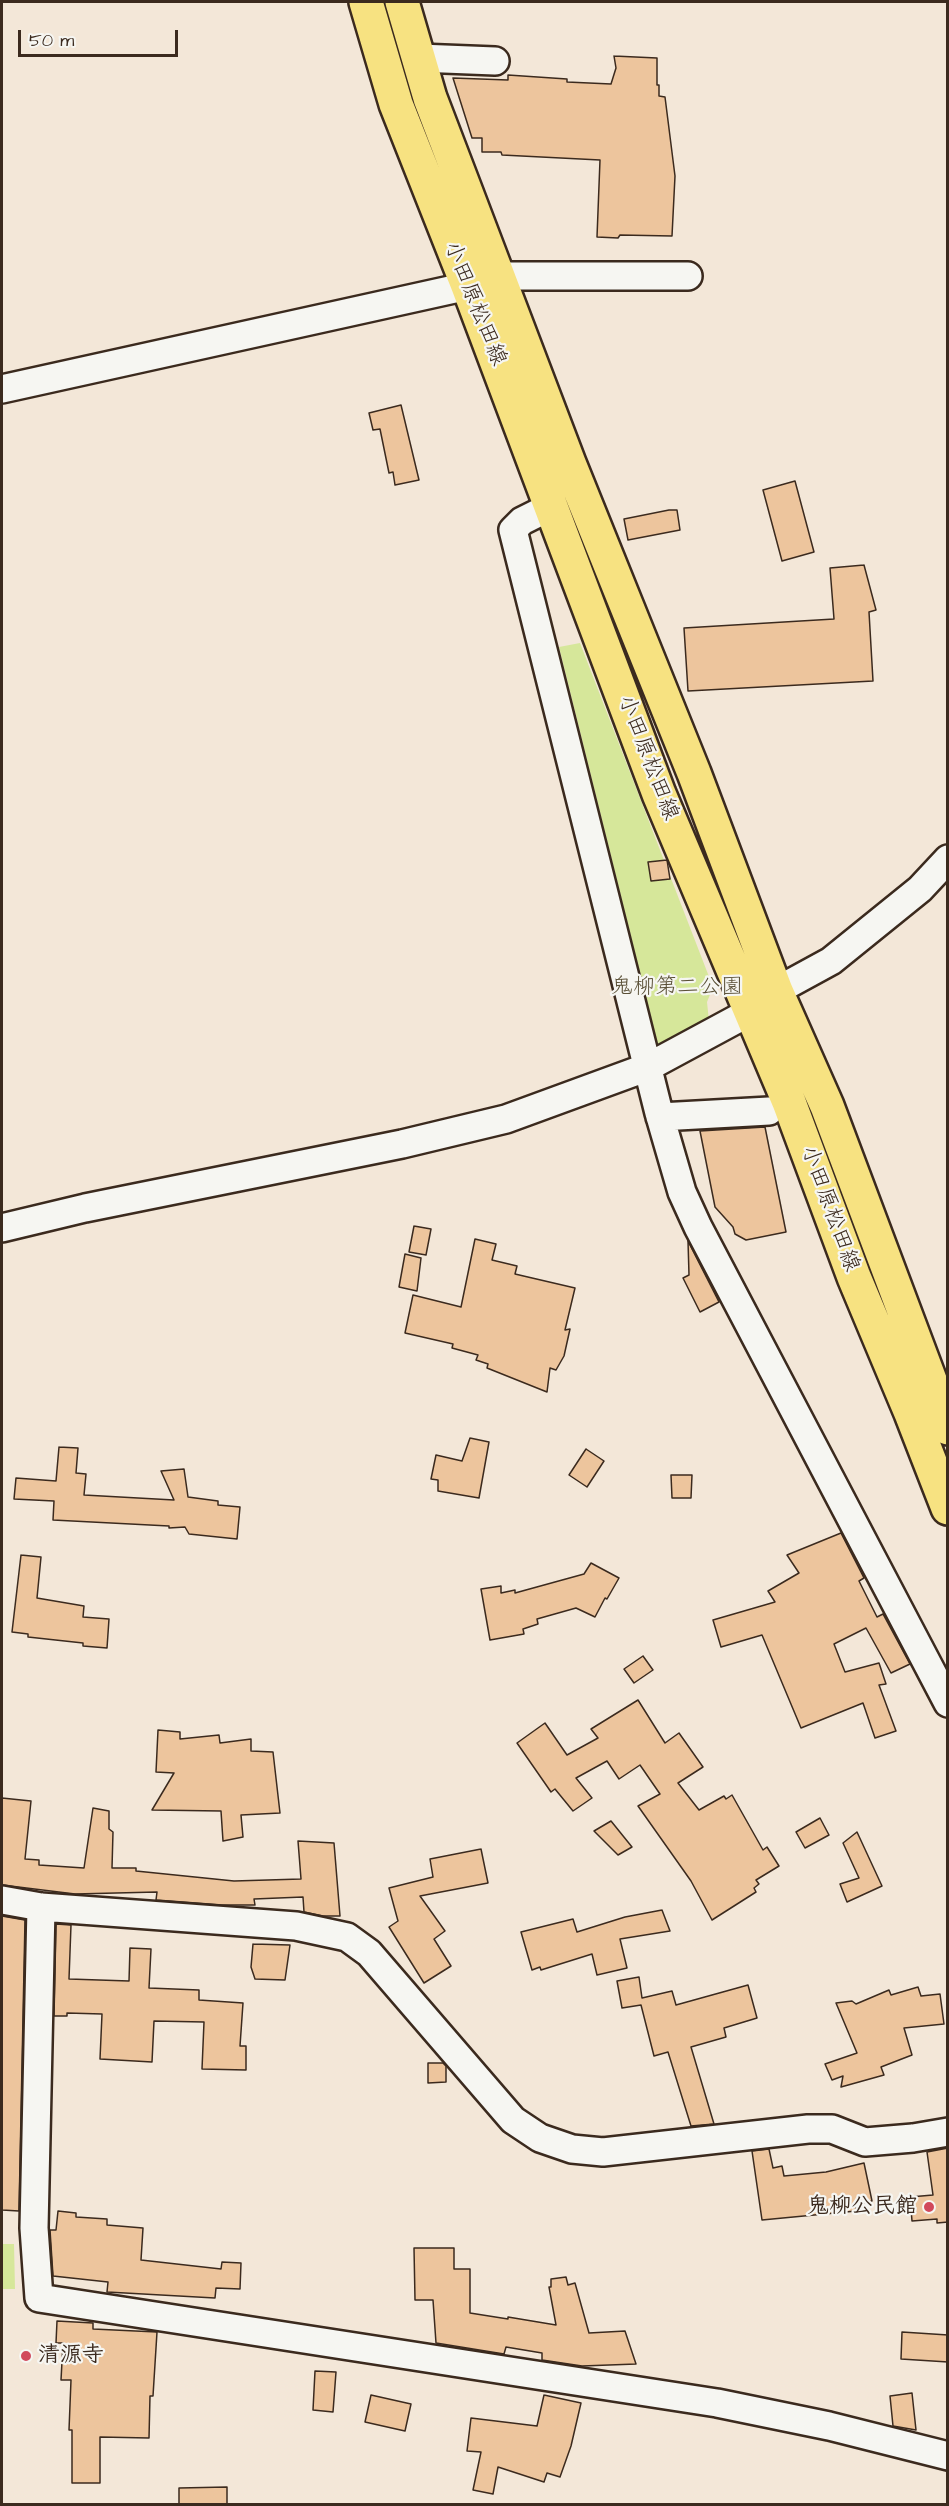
<!DOCTYPE html>
<html>
<head>
<meta charset="utf-8">
<style>
  body { margin:0 }
  #map { position:relative; width:949px; height:2506px; overflow:hidden; background:#f3e7d8; font-family:"Architects Daughter",sans-serif }
  canvas { display:block }
  .frame { position:absolute; inset:0; border:3px solid #3b2a1e; pointer-events:none }
  .scale { position:absolute; left:18px; top:30px; width:160px; height:27px; box-sizing:border-box; border:3px solid #3b2a1e; border-top:0; padding-left:8px; font-size:18px; line-height:21px; white-space:nowrap; color:#3b2a1e; -webkit-text-stroke:4px #f6f6f2; paint-order:stroke }
</style>
</head>
<body>
<div id="map">
<canvas width="949" height="2506"></canvas>
<div class="frame"></div>
<div class="scale">50 m</div>
</div>
<script>
const context = document.querySelector('canvas').getContext('2d');
context.lineJoin = 'round';
function paint(path, color) { context.fillStyle = color; context.fill(path, 'evenodd'); }
const shape = rows => new Path2D(rows.map(r => 'M' + r).join(''));
function strokePath(path, color, width, dash) { context.strokeStyle = color; context.lineWidth = width; context.lineCap = dash ? 'butt' : 'round'; context.setLineDash(dash || []); context.stroke(path); }
function label(font, color, halo, rows, align = 'center') {
  context.font = font + ' "Architects Daughter","Klee One",sans-serif'; context.lineWidth = 4.5; context.setLineDash([]); context.textBaseline = 'middle'; context.strokeStyle = halo; context.fillStyle = color; for (const [text, x, y, turn = 0] of rows) {
    context.save(); context.translate(x, y); context.rotate((+turn || 0) * Math.PI / 180); context.textAlign = isNaN(turn) ? turn : align; if (halo) context.strokeText(text, 0, 0); context.fillText(text, 0, 0); context.restore();
  }
}
const green = shape([
  [580,643,713,987,707,1002,709,1021,658,1045,559,647],
  [2,2244,14,2244,15,2289,2,2289]
]);
const building = shape([
  [614,56,657,58,657,85,659,85,659,96,665,97,675,176,672,236,620,235,618,238,597,237,600,160,502,155,501,152,482,152,482,138,472,138,453,78,508,80,508,75,567,79,567,82,611,84,616,68,614,56],
  [401,405,419,480,395,485,393,472,389,473,380,429,373,430,369,413,401,405],
  [795,481,814,552,782,561,763,490,795,481],
  [669,510,677,510,680,530,628,540,624,519,669,510],
  [864,565,876,610,869,612,873,681,688,691,684,628,834,619,830,568,864,565],
  [667,860,670,879,651,881,648,862,667,860],
  [765,1127,786,1232,746,1240,735,1234,733,1227,715,1207,700,1131,765,1127],
  [414,1226,431,1229,426,1255,409,1252,414,1226],
  [475,1239,496,1244,492,1260,517,1266,515,1274,575,1288,565,1330,570,1329,564,1356,556,1370,550,1368,547,1392,487,1368,488,1364,476,1360,478,1355,452,1348,453,1344,405,1333,413,1295,461,1307,475,1239],
  [688,1241,719,1302,700,1312,683,1278,689,1275,688,1241],
  [405,1254,421,1258,417,1291,399,1287,405,1254],
  [470,1438,489,1442,479,1498,438,1491,438,1480,431,1479,436,1455,462,1461,470,1438],
  [59,1447,78,1448,76,1473,86,1474,84,1495,174,1500,161,1471,184,1469,188,1497,218,1501,218,1505,240,1507,237,1539,189,1534,185,1527,169,1528,169,1526,53,1520,54,1501,14,1499,16,1478,56,1481,59,1447],
  [586,1449,604,1461,587,1487,569,1475,586,1449],
  [671,1475,692,1475,691,1498,672,1498,671,1475],
  [841,1533,864,1578,859,1581,877,1617,883,1614,910,1664,891,1673,866,1628,834,1644,845,1672,879,1663,886,1684,879,1685,896,1731,875,1738,863,1703,801,1728,762,1635,721,1647,713,1620,775,1602,768,1591,799,1573,787,1555,841,1533],
  [21,1555,41,1557,37,1598,84,1606,83,1617,109,1619,107,1648,83,1646,83,1643,28,1637,28,1634,12,1632,21,1555],
  [591,1563,619,1578,607,1599,605,1598,595,1617,576,1608,537,1619,538,1624,523,1629,524,1634,490,1640,481,1589,501,1586,501,1593,515,1590,515,1593,584,1574,591,1563],
  [643,1656,653,1670,634,1683,624,1669,643,1656],
  [638,1700,665,1743,679,1733,703,1767,678,1783,699,1810,724,1796,726,1799,732,1795,763,1850,767,1847,779,1866,756,1880,759,1884,754,1888,756,1892,712,1920,691,1881,638,1806,660,1794,640,1765,619,1779,607,1761,576,1778,592,1798,573,1811,555,1789,551,1792,517,1743,545,1723,567,1755,598,1738,591,1729,638,1700],
  [158,1730,180,1732,180,1739,219,1735,220,1743,251,1739,251,1751,273,1752,280,1813,241,1815,243,1837,223,1841,221,1811,152,1810,174,1773,156,1772,158,1730],
  [2,1798,31,1801,25,1859,39,1860,39,1865,84,1868,93,1808,109,1811,109,1829,113,1832,112,1868,136,1868,136,1871,234,1881,301,1879,298,1841,334,1843,340,1916,323,1916,304,1912,303,1897,254,1899,255,1905,222,1905,156,1900,157,1892,75,1894,2,1885,2,1798],
  [820,1818,829,1835,805,1848,796,1832,820,1818],
  [611,1821,632,1847,618,1855,594,1831,611,1821],
  [857,1832,882,1886,847,1902,840,1884,859,1878,843,1843,857,1832],
  [481,1849,488,1883,420,1896,445,1931,434,1939,451,1966,424,1983,389,1927,398,1921,389,1888,433,1877,430,1859,481,1849],
  [662,1910,670,1931,620,1939,627,1968,597,1975,592,1954,541,1970,540,1967,532,1970,521,1932,573,1919,577,1932,625,1917,662,1910],
  [2,1916,25,1920,19,2211,2,2210,2,1916],
  [56,1924,71,1925,69,1979,129,1981,130,1948,151,1949,149,1988,199,1990,199,2000,243,2003,240,2046,246,2046,246,2070,202,2069,204,2022,154,2021,152,2062,100,2059,102,2014,67,2013,67,2016,54,2016,56,1924],
  [253,1944,290,1945,285,1980,255,1979,251,1967,253,1944],
  [639,1977,642,1998,672,1991,676,2005,748,1985,757,2018,724,2028,726,2037,691,2047,714,2124,691,2126,668,2052,654,2056,641,2005,622,2008,617,1981,639,1977],
  [918,1987,921,1996,940,1994,944,2024,904,2028,912,2055,881,2067,884,2075,841,2087,843,2076,832,2080,825,2064,857,2053,836,2003,852,2001,856,2004,889,1990,891,1995,918,1987],
  [428,2063,443,2063,446,2066,446,2082,428,2083,428,2063],
  [948,2148,948,2222,937,2223,937,2219,912,2221,910,2197,933,2195,927,2152,948,2148],
  [769,2149,773,2168,782,2166,784,2176,826,2172,864,2163,872,2201,856,2205,856,2211,762,2220,752,2151,769,2149],
  [58,2211,76,2213,76,2217,107,2219,107,2225,143,2228,141,2260,221,2269,222,2262,241,2263,240,2289,216,2288,215,2298,107,2292,108,2282,53,2276,50,2230,56,2230,58,2211],
  [414,2248,454,2248,454,2269,470,2269,470,2313,508,2319,508,2317,556,2325,549,2287,551,2287,551,2279,566,2277,568,2285,575,2283,589,2333,625,2331,636,2364,582,2366,542,2360,542,2353,506,2347,504,2354,436,2343,433,2300,415,2300,414,2248],
  [57,2321,93,2323,93,2329,157,2332,153,2396,150,2396,149,2438,100,2437,100,2483,72,2483,72,2430,69,2430,71,2380,61,2380,63,2343,56,2343,57,2321],
  [902,2332,948,2335,948,2362,901,2359,902,2332],
  [315,2371,336,2372,333,2412,313,2410,315,2371],
  [912,2393,916,2430,893,2426,890,2396,912,2393],
  [371,2395,411,2404,405,2431,365,2422,371,2395],
  [544,2395,581,2403,571,2446,560,2477,547,2473,544,2482,498,2467,493,2494,473,2490,481,2452,467,2451,471,2418,537,2426,544,2395],
  [227,2487,227,2505,179,2505,179,2488,227,2487]
]);
const minor = shape([
  [419,58,495,61],
  [2,389,468,286,499,276,688,276],
  [552,506,522,521,513,530,659,1113,682,1192,698,1227,948,1703],
  [660,1117,769,1111],
  [2,1228,85,1208,402,1144,506,1119,648,1067,750,1012,776,991,831,961,920,889,948,859],
  [2,1900,41,1907,296,1926,347,1937,369,1953,513,2120,540,2138,572,2149,603,2152,808,2129,832,2129,865,2142,913,2138,948,2132],
  [41,1907,34,2228,39,2298,717,2403,829,2426,948,2456]
]);
const major = shape([
  [366,2,396,104,468,286,659,794,789,1102,854,1277,911,1413,948,1508],
  [402,2,430,98,464,187,569,463,694,773,776,991,827,1106,948,1428]
]);
const markers = [
  [929,2207,6,"#d1495b"],
  [26,2356,6,"#d1495b"]
];
const streetNames = [
  ["小田原松田線",474,304,68],
  ["小田原松田線",647,758,69],
  ["小田原松田線",829,1209,70]
];
const parkNames = [
  ["鬼柳第二公園",677,988]
];
const poiNames = [
  ["鬼柳公民館",917,2207],
  ["清源寺",38,2356,"left"]
];
paint(green, '#d6e79a');
paint(building, '#edc59d');
strokePath(building, '#3b2a1e', 1.5);
strokePath(minor, '#3b2a1e', 32);
strokePath(major, '#3b2a1e', 38);
strokePath(minor, '#f6f6f2', 27);
strokePath(major, '#f7e281', 33);
for (const [x, y, r, color] of markers) { const dot = new Path2D(); dot.arc(x, y, r, 0, 2 * Math.PI); context.fillStyle = color; context.fill(dot); strokePath(dot, '#f6f6f2', 2); }
label('22px', '#3b2a1e', '#f6f6f2', streetNames);
label('22px', '#5a5037', '#f6f6f2', parkNames);
label('bold 22px', '#3b2a1e', '#f6f6f2', poiNames, 'right');
</script>
</body>
</html>
